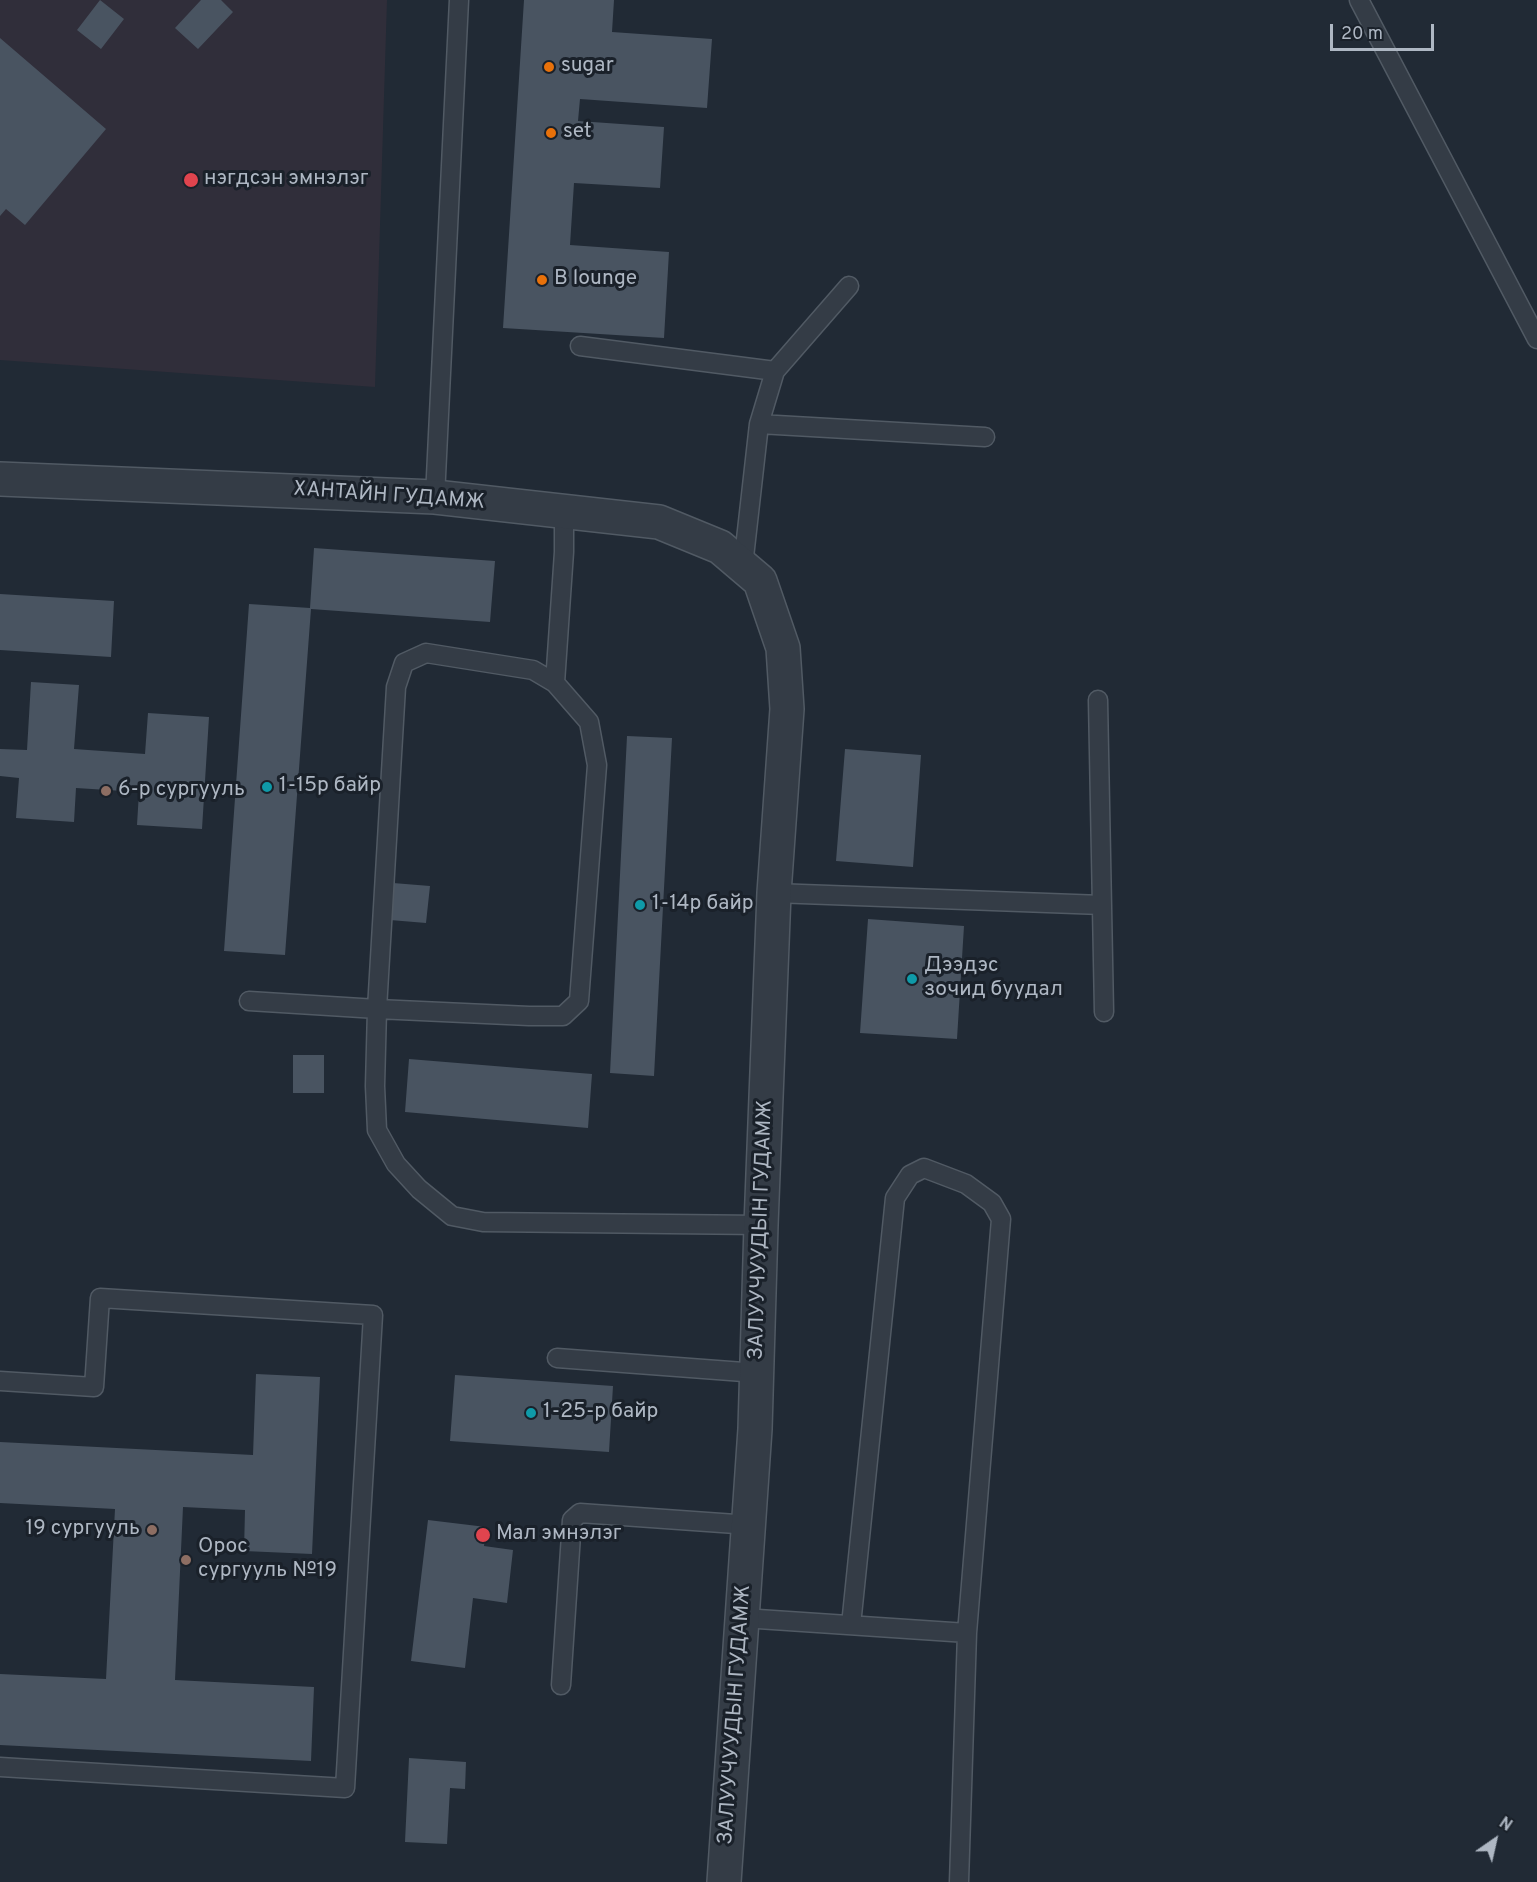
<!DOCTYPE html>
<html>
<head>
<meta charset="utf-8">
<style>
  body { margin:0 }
  #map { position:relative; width:1537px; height:1882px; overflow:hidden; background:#212a35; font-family:Overpass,sans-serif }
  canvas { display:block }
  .north { position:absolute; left:1465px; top:1810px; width:60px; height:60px; -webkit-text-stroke:4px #1a212a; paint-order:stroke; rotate:34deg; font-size:16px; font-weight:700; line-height:24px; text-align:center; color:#aeb7c3 }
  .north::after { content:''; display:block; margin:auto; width:21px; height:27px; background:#aeb7c3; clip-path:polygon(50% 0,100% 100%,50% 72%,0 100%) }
  .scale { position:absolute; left:1330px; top:24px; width:104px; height:27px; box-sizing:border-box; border:3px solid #aeb7c3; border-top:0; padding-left:8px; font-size:18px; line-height:21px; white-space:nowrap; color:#aeb7c3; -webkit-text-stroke:4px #1a212a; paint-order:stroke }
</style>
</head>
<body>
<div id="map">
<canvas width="1537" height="1882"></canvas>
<div class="north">N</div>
<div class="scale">20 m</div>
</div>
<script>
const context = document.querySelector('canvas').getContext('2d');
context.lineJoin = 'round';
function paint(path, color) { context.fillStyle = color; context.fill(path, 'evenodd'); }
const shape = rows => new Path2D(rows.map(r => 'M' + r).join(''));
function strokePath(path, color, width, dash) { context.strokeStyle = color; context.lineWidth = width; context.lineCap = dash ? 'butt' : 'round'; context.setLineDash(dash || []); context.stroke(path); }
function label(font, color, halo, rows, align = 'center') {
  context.font = font + ' Overpass,sans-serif'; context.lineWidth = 6; context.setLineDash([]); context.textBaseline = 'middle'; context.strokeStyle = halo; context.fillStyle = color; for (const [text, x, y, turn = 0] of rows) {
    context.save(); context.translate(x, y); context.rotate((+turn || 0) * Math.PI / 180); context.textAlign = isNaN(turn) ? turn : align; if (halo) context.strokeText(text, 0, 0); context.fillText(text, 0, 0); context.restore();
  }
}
const medical = shape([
  [0,0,387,0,375,387,0,360]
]);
const building = shape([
  [100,0,124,19,101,49,77,30],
  [201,0,221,0,233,12,198,49,175,28],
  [524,0,614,0,612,32,712,39,707,108,580,99,578,121,664,127,660,188,574,183,570,245,669,252,664,338,503,328],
  [0,38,106,129,25,225,6,209,0,216],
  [314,548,495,561,490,622,311,609,285,955,224,951,249,604,310,608],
  [0,594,114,601,111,657,0,650],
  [31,682,79,685,74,749,145,754,148,713,209,717,202,829,137,825,139,792,76,788,74,822,16,818,19,778,0,776,0,749,27,750],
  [627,736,672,738,654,1076,610,1073],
  [845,749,921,755,913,867,836,861],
  [393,883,430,886,426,923,390,920],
  [868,919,964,926,957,1039,860,1033],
  [293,1055,324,1055,324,1093,293,1093],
  [409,1059,592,1074,588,1128,405,1112],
  [256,1374,320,1377,312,1554,244,1551,245,1510,183,1507,175,1680,314,1687,311,1761,0,1745,0,1674,106,1679,115,1509,0,1503,0,1442,253,1455],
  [455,1375,613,1386,609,1452,450,1441],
  [428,1520,486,1527,484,1546,513,1550,507,1603,473,1598,465,1668,411,1661],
  [409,1758,466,1762,465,1789,450,1788,447,1844,405,1842]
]);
const service = shape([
  [1359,0,1537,339],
  [580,346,775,371],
  [759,424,985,437],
  [435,497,459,0],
  [743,566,759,424,775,371,849,286],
  [555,683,564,552,564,512],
  [1098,700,1104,1012],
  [774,893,1102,905],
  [249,1001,377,1009,529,1016,563,1016,579,1001,597,765,589,722,555,683,533,670,426,653,404,663,396,687,377,1009,375,1086,377,1130,396,1164,419,1189,452,1216,483,1222,761,1225],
  [557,1358,757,1373],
  [0,1381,94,1387,100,1298,373,1315,345,1788,0,1767],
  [743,1618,967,1633,959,1882],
  [851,1625,895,1198,910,1175,924,1168,966,1184,992,1203,1001,1219,967,1633],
  [561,1685,572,1520,580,1513,750,1525]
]);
const minor = shape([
  [0,479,435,497,659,522,720,547,760,581,783,648,787,709,774,893,761,1225,755,1429,724,1882]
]);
const markers = [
  [549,67,6,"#e8710a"],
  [551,133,6,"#e8710a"],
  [191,180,8,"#e0444e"],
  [542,280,6,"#e8710a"],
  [267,787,6,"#0f9aa8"],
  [106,791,6,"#8d6e63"],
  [640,905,6,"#0f9aa8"],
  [912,979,6,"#0f9aa8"],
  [531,1413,6,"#0f9aa8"],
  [152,1530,6,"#8d6e63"],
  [483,1535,8,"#e0444e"],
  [186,1560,6,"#8d6e63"]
];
const poiNames = [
  ["sugar",561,67],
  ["set",563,133],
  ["нэгдсэн эмнэлэг",204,180],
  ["B lounge",554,280],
  ["1-15р байр",279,787],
  ["6-р сургууль",118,791],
  ["1-14р байр",652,905],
  ["Дээдэс",924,967],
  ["зочид буудал",924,991],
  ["1-25-р байр",543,1413],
  ["19 сургууль",140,1530,"right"],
  ["Мал эмнэлэг",496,1535],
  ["Орос",198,1548],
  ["сургууль №19",198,1572]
];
const streetNames = [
  ["ХАНТАЙН ГУДАМЖ",389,497,4],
  ["ЗАЛУУЧУУДЫН ГУДАМЖ",762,1230,-88],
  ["ЗАЛУУЧУУДЫН ГУДАМЖ",736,1715,-86]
];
paint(medical, '#302e3a');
paint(building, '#495461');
strokePath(service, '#515a64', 21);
strokePath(minor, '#515a64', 36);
strokePath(service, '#343c46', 18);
strokePath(minor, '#343c46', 33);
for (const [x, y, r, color] of markers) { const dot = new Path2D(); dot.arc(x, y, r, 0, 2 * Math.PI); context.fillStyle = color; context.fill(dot); strokePath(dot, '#1a212a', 2); }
label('21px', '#aeb7c3', '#1a212a', poiNames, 'left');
label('21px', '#aeb7c3', '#1a212a', streetNames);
</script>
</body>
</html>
